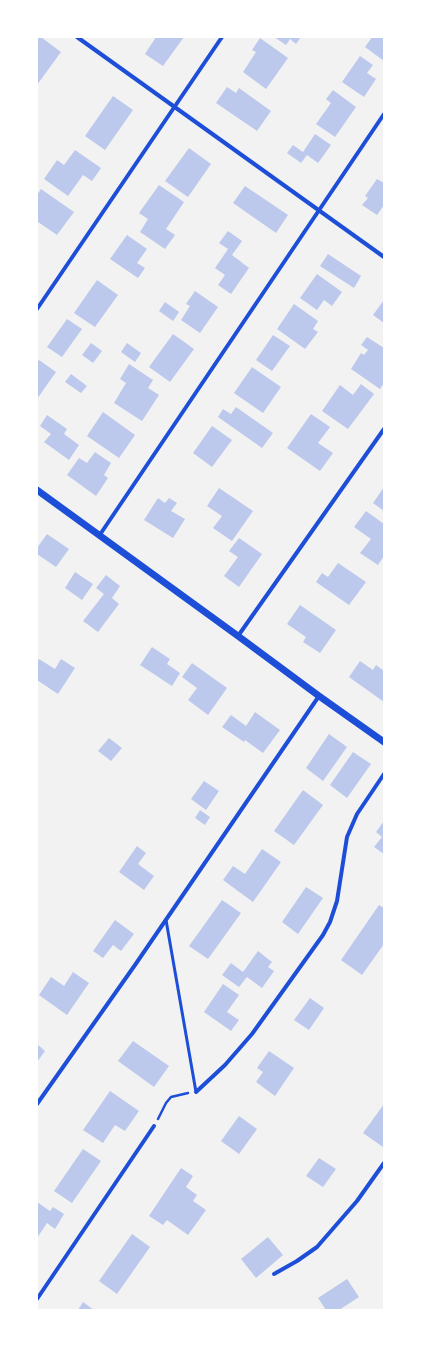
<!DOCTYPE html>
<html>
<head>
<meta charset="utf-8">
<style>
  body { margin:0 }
  #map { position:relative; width:421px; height:1347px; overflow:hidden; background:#f2f2f2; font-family:"Space Grotesk",sans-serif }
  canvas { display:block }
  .frame { position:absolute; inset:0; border:38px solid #fff; pointer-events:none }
</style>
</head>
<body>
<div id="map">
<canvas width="421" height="1347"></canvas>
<div class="frame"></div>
</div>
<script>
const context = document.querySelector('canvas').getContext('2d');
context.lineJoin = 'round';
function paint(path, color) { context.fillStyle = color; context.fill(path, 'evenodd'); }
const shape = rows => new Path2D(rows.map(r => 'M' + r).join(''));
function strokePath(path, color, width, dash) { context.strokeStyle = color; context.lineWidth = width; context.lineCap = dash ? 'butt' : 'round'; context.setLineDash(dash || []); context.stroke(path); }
const building = shape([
  [37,37,41,37,61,52,37,85],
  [156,37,184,37,163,66,145,54],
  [274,37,301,37,296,44,290,39,286,45],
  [372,37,384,37,384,61,365,47],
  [260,38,288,58,266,89,243,72,256,52,252,50],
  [360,56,373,65,367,73,376,79,364,97,342,82],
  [227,87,236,93,239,88,271,111,257,131,216,103],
  [333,90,356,107,335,137,316,124,331,103,326,99],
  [113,96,133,110,105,150,85,136],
  [315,134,331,145,318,163,307,155,301,163,287,153,293,145,303,152],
  [189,148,211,164,188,197,165,181],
  [75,150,101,168,92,181,83,175,68,196,44,179,57,160,64,165],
  [377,179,384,183,384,205,377,215,362,205,368,198,365,196],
  [159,185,184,202,166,229,175,235,165,249,140,232,148,219,139,213],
  [245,186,288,215,276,233,233,203],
  [41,189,74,212,57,235,38,222,37,224,37,195],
  [228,231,242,241,232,255,249,268,231,294,218,285,225,275,215,268,228,249,219,243],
  [127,235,147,249,137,263,145,268,138,278,110,259],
  [328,254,361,276,354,288,320,266],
  [317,274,342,292,332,306,324,300,317,310,300,298],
  [97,280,118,295,95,327,74,313],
  [195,291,218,307,200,333,181,320,190,306,186,304],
  [384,300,384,323,373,315],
  [165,302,179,312,173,321,159,311],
  [294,304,318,321,313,329,318,332,305,349,277,329],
  [67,319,82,329,62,357,47,347],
  [173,334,194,349,170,382,149,367],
  [273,335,290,346,272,371,256,360],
  [367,337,384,348,384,383,380,389,351,369,361,353,364,355,368,350,361,345],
  [91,343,102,351,93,363,82,355],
  [127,343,141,353,135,362,121,352],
  [39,360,56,372,37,399,37,362],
  [129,364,153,380,148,388,159,395,142,421,114,403,126,383,120,379],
  [252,367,281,387,263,413,234,393],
  [71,374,87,386,81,393,65,382],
  [361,384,374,394,348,429,322,411,340,385,353,395],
  [236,407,273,433,262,448,218,417,223,409,231,414],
  [103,412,135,435,119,458,87,436],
  [311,414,330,427,318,443,333,453,320,471,287,448],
  [47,415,67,429,64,434,79,445,69,460,44,442,51,434,40,426],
  [212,426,232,440,212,467,193,453],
  [95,452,111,463,104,475,108,478,96,496,67,475,79,458,87,463],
  [384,487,384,511,373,503],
  [219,488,253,511,232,541,213,528,222,516,207,506],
  [158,498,165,503,169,498,177,503,171,511,185,519,173,538,144,520],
  [366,511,384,524,384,556,378,565,360,553,371,539,354,527],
  [47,534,69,549,56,567,37,554,37,548],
  [239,538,262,554,239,587,224,576,238,557,229,551],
  [338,563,366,582,349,605,316,582,322,573,328,577],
  [75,572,93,584,82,600,65,588],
  [106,575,120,586,112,598,119,604,98,632,83,621,104,594,96,588],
  [300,605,336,630,320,653,303,642,306,637,287,624],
  [152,647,170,659,167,664,180,673,172,686,140,665],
  [39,659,55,669,61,659,75,668,58,694,37,680,37,662],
  [360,661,373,670,376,665,384,671,384,702,349,677],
  [192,663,227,688,208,715,188,700,197,688,182,677],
  [255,712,280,730,263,753,245,740,244,742,222,727,231,715,246,726],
  [329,734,347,747,323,781,306,768],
  [109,738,122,748,111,761,98,751],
  [353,752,371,764,347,798,330,785],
  [204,781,219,791,206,810,191,799],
  [303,790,323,805,294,845,274,831],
  [200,810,210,817,205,825,195,818],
  [384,821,384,854,374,847,382,837,376,832],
  [137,846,146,853,138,864,154,876,144,890,119,872],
  [262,849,281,862,253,902,223,880,233,866,245,874],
  [306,887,323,898,298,934,282,922],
  [222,900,241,913,208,959,189,946],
  [379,905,384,908,384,944,362,975,341,960],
  [115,920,134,934,121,951,113,945,103,958,93,951],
  [258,951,272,962,268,967,274,971,262,988,247,977,239,987,222,975,231,963,243,972],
  [73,972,89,983,67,1015,39,995,51,977,64,986],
  [223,984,239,995,227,1012,239,1020,231,1031,204,1012],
  [310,998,324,1008,309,1030,294,1020],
  [133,1041,169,1066,154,1087,118,1061],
  [37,1044,45,1051,37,1062],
  [269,1051,294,1068,275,1096,256,1082,263,1072,257,1068],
  [110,1091,139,1111,125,1131,115,1125,103,1143,83,1130],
  [384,1104,384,1145,383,1147,363,1133],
  [239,1116,257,1129,239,1154,221,1141],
  [83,1149,101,1161,72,1203,54,1191],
  [319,1158,336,1169,323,1187,306,1176],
  [181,1168,193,1176,186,1187,197,1195,193,1201,206,1210,188,1235,167,1220,163,1225,149,1216],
  [37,1202,50,1211,53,1207,64,1214,55,1229,47,1223,37,1238],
  [132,1234,150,1247,117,1294,99,1281],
  [268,1237,283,1255,256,1278,241,1259],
  [347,1279,359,1297,339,1310,326,1310,318,1298],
  [83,1302,94,1310,78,1310]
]);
const path = shape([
  [158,1119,166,1103,171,1097,188,1093]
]);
const service = shape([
  [166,920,196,1092]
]);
const minor = shape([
  [77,37,384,257],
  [37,309,222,37],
  [99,536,384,114],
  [238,636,384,429],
  [196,1092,225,1065,252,1034,323,935,330,922,337,901,347,837,357,814,384,774],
  [37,1104,135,965,319,696],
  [274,1274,297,1261,317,1247,357,1201,384,1163],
  [37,1299,154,1126]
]);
const tertiary = shape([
  [37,490,238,636,319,696,384,742]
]);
paint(building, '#bdc9ec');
strokePath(path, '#1d4ed8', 2.5);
strokePath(service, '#1d4ed8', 3);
strokePath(minor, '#1d4ed8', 4);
strokePath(tertiary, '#1d4ed8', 7);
</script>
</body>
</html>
